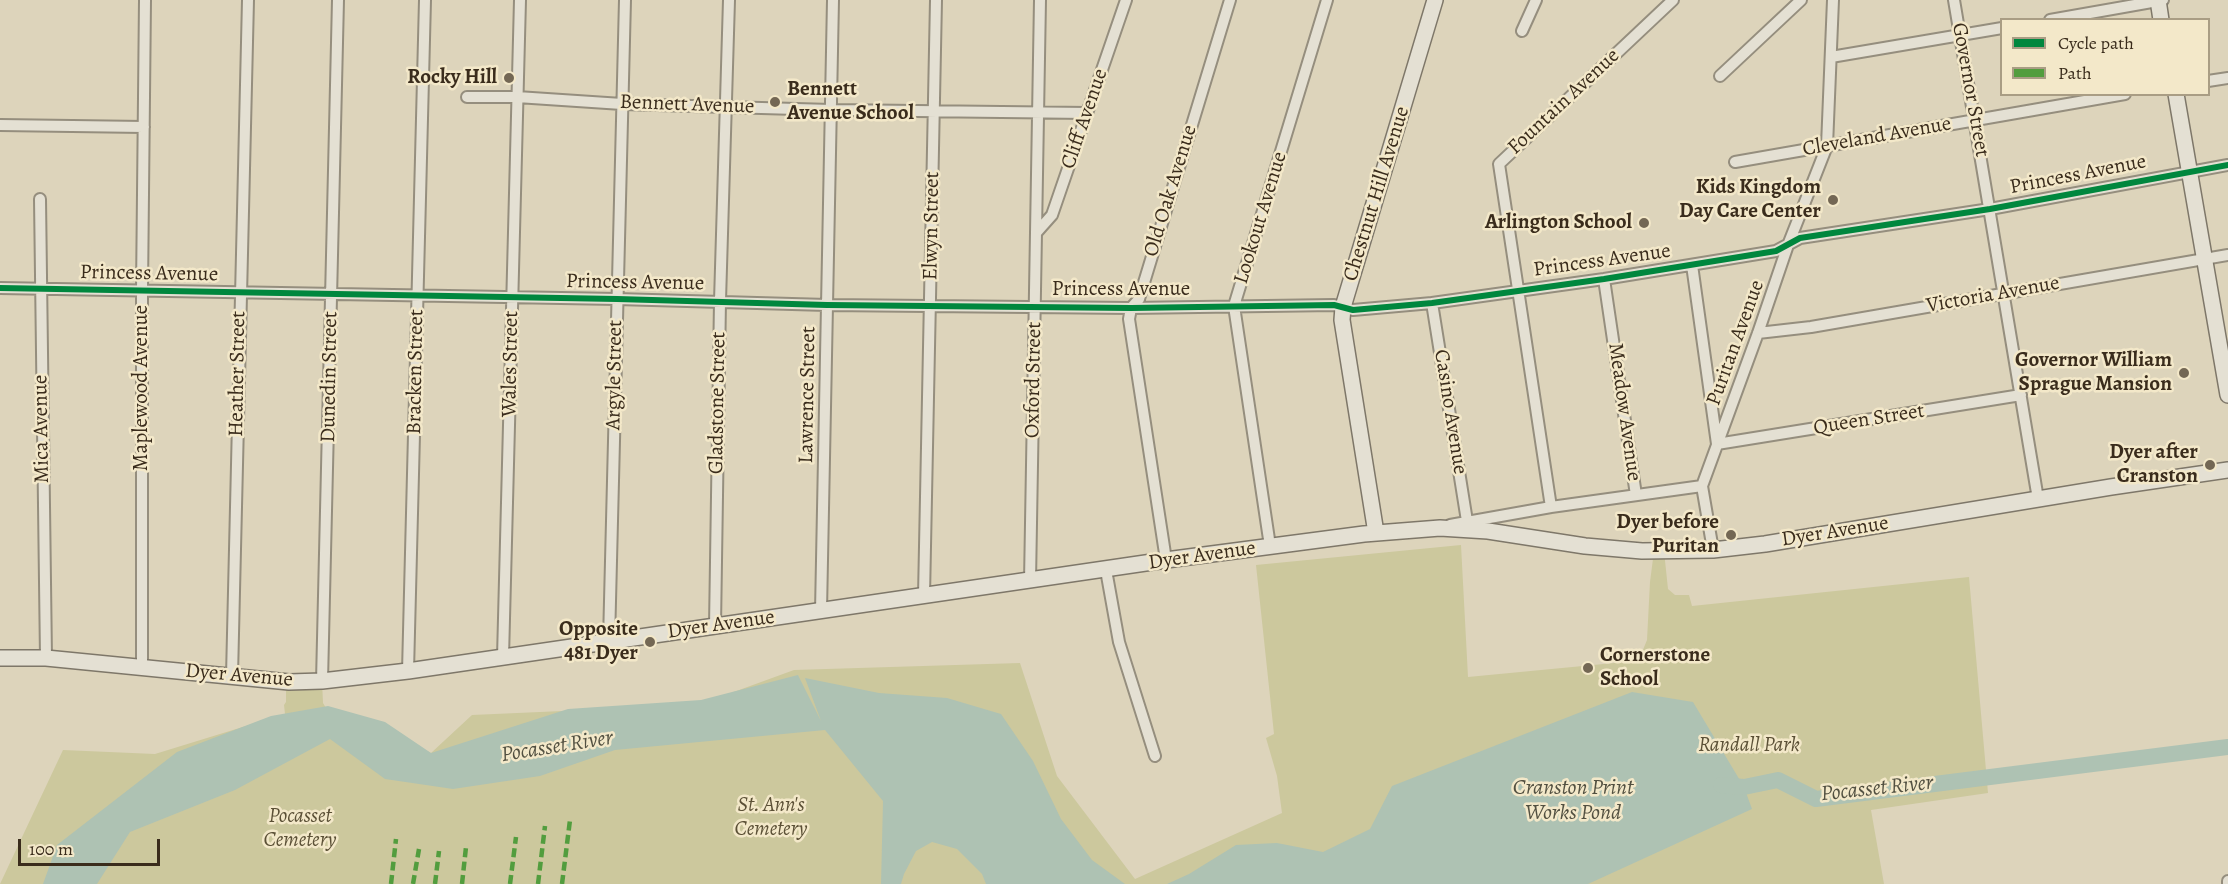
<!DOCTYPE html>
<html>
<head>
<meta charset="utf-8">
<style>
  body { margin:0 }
  #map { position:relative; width:2228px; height:884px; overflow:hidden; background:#ddd4bb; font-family:Alegreya,serif }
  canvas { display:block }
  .legend { position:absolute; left:2000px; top:18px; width:210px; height:78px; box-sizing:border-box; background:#f3e8c9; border:2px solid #a99d84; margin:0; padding:8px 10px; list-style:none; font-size:18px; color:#3a2c1c }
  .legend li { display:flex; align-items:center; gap:12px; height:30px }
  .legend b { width:30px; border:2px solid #a99d84 }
  .scale { position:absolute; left:18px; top:839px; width:142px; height:27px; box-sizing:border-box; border:3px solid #3a2c1c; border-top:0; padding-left:8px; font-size:18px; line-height:21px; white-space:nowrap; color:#3a2c1c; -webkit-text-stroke:4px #f3e8c9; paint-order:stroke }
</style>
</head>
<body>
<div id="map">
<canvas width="2228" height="884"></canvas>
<ul class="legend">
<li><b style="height:8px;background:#00873e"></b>Cycle path</li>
<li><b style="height:8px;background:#529d3e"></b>Path</li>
</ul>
<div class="scale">100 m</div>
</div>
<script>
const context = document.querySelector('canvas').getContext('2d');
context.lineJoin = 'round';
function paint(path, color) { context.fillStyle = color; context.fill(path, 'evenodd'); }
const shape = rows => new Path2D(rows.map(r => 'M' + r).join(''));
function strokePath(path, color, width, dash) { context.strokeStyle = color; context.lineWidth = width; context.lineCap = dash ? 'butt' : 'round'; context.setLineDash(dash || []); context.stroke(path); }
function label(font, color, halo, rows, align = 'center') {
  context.font = font + ' Alegreya,serif'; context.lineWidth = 5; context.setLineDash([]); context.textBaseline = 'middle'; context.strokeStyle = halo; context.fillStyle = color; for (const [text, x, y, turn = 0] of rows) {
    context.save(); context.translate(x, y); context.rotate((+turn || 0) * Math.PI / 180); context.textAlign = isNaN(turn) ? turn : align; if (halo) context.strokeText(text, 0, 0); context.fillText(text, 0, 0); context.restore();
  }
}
const green = shape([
  [1461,545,1468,677,1635,661,1640,657,1647,640,1650,582,1654,551,1664,551,1668,589,1675,595,1689,595,1692,606,1969,577,1988,793,1871,810,1884,884,0,884,63,750,155,754,285,714,284,705,286,702,286,682,322,681,323,703,326,708,394,734,431,753,472,715,698,705,794,670,1020,663,1057,776,1135,879,1282,813,1277,776,1266,738,1274,734,1256,565]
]);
const water = shape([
  [798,675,821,721,805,678,879,693,947,698,1001,714,1033,761,1061,819,1092,860,1125,884,986,884,982,874,957,849,932,842,916,851,904,874,901,884,881,884,883,801,825,730,615,750,540,776,453,789,385,779,330,739,235,790,130,832,97,884,43,884,57,845,177,752,271,716,328,706,385,722,431,753,568,709,701,700],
  [1632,692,1693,702,1744,787,1752,809,1588,884,1167,884,1189,874,1236,845,1277,843,1323,852,1370,829,1392,786]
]);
const river = shape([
  [1721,785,1744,787,1778,780,1816,799,2228,747]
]);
const street = shape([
  [1954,0,2038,499],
  [2050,20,2163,0],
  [1522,31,1536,0],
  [1831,57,2002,28],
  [1720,76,1801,0],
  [2208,81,2228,78],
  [467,97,517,97,622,104,831,110,1087,113],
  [0,125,144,127],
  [1735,162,2125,94],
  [40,199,46,658],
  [1036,233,1052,215,1126,0],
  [1692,265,1717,444,2021,395],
  [1604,279,1636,495],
  [0,288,617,299,827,305,1131,308,1334,305,1353,310,1432,303,1604,279,1776,251,1800,238,1990,209,2228,165],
  [1432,303,1467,521],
  [1758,333,1811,327,2228,255],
  [1551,507,1499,164,1673,0],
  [1450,525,1551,507,1702,486],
  [1270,546,1234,306,1327,0],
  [1713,550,1702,486,1758,333,1788,245,1827,146,1833,0],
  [1166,560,1129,319,1131,308,1139,299,1230,0],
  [1106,570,1119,642,1155,756],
  [1030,581,1040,0],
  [924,596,936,0],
  [821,611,833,0],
  [715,626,720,301,729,0],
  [609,641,625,0],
  [503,657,520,0],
  [142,668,142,290,145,0],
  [408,671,425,0],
  [232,676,248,0],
  [322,681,338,0],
  [2228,884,2228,881]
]);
const secondary = shape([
  [2158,0,2161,20],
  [2176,94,2228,395],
  [1376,533,1342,320,1343,307,1435,0],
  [0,658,46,658,289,682,322,681,408,671,1166,560,1364,534,1440,528,1488,531,1585,546,1642,551,1713,550,1765,544,2111,487,2228,470]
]);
const quiet = shape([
  [391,884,396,839],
  [413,884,419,849],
  [435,884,439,851],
  [462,884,466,847],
  [510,884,516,837],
  [538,884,545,826],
  [562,884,570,820]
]);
const cycleway = shape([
  [0,288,617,299,827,305,1131,308,1334,305,1353,310,1432,303,1604,279,1776,251,1800,238,1990,209,2228,165]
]);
const markers = [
  [509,78,6,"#736754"],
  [775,102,6,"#736754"],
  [1833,200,6,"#736754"],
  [1644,223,6,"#736754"],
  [2184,373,6,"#736754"],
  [2210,465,6,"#736754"],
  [1731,535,6,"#736754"],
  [650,642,6,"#736754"],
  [1588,668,6,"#736754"]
];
const poiNames = [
  ["Rocky Hill",497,78],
  ["Bennett",787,90,"left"],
  ["Avenue School",787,114,"left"],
  ["Kids Kingdom",1821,188],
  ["Day Care Center",1821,212],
  ["Arlington School",1632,223],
  ["Governor William",2172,361],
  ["Sprague Mansion",2172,385],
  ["Dyer after",2198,453],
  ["Cranston",2198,477],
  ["Dyer before",1719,523],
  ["Puritan",1719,547],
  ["Opposite",638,630],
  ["481 Dyer",638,654],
  ["Cornerstone",1600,656,"left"],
  ["School",1600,680,"left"]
];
const streetNames = [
  ["Governor Street",1970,90,80],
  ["Fountain Avenue",1564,102,-43],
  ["Bennett Avenue",687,105,2],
  ["Cliff Avenue",1085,119,-71],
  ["Cleveland Avenue",1877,137,-10],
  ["Princess Avenue",2078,175,-11],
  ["Old Oak Avenue",1171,191,-73],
  ["Chestnut Hill Avenue",1377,194,-73],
  ["Lookout Avenue",1261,218,-73],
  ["Elwyn Street",932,226,-89],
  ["Princess Avenue",1602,261,-8],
  ["Princess Avenue",149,274,1],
  ["Princess Avenue",635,283,1],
  ["Princess Avenue",1121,290],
  ["Victoria Avenue",1993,295,-10],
  ["Puritan Avenue",1736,343,-70],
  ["Wales Street",511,364,-89],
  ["Bracken Street",416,372,-89],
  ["Heather Street",238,374,-89],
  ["Argyle Street",615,375,-89],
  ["Dunedin Street",330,377,-89],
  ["Oxford Street",1034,380,-89],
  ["Maplewood Avenue",142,388,-90],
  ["Lawrence Street",808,395,-89],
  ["Gladstone Street",718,403,-89],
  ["Casino Avenue",1450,412,81],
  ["Meadow Avenue",1624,412,82],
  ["Queen Street",1869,420,-9],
  ["Mica Avenue",42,429,-91],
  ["Dyer Avenue",1835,532,-9],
  ["Dyer Avenue",1202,556,-8],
  ["Dyer Avenue",721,625,-8],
  ["Dyer Avenue",239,676,5]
];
const parkNames = [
  ["Randall Park",1749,746],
  ["St. Ann's",771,806],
  ["Cemetery",771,830],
  ["Pocasset",300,817],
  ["Cemetery",300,841]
];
const waterNames = [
  ["Pocasset River",557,747,-9],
  ["Cranston Print",1573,789],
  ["Works Pond",1573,814],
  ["Pocasset River",1877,789,-6]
];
paint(green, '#ccc89d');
paint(water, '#aec2b3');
strokePath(river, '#aec2b3', 16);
strokePath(street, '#958e7e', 14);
strokePath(secondary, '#7e7769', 18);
strokePath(street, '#e4e0d3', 10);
strokePath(secondary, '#e4e0d3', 15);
strokePath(quiet, '#529d3e', 4.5, [9, 4.5]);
strokePath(cycleway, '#00873e', 6);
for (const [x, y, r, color] of markers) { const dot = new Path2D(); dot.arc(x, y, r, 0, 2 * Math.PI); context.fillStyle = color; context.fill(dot); strokePath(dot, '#f3e8c9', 2); }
label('bold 21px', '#3a2c1c', '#f3e8c9', poiNames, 'right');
label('21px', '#3a2c1c', '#f3e8c9', streetNames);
label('italic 21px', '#5b5036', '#f3e8c9', parkNames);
label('italic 22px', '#525041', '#f3e8c9', waterNames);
</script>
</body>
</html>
